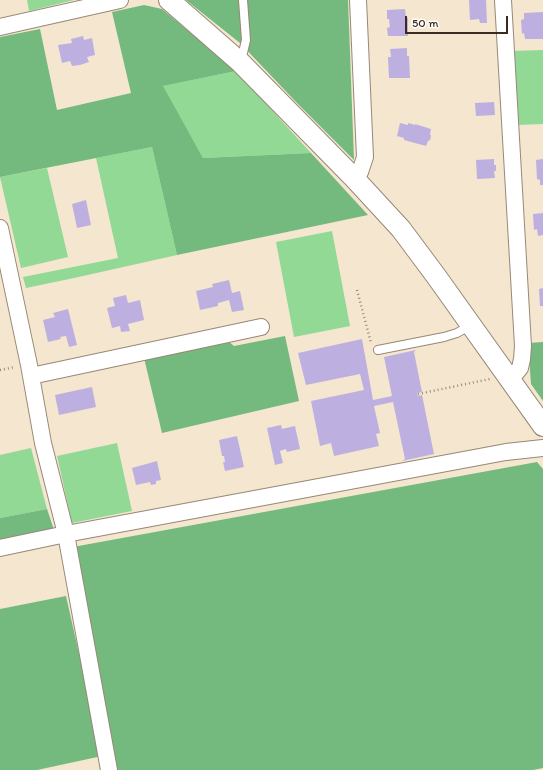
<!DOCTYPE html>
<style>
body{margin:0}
#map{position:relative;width:543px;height:770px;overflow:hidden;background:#f4e6cf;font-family:Itim,sans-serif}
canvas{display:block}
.scale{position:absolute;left:405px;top:16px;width:103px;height:18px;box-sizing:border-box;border:2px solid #3b2a1e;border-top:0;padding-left:5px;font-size:12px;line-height:14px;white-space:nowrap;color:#3b2a1e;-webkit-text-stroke:3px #fff;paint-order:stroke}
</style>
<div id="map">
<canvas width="543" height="770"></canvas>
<div class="scale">50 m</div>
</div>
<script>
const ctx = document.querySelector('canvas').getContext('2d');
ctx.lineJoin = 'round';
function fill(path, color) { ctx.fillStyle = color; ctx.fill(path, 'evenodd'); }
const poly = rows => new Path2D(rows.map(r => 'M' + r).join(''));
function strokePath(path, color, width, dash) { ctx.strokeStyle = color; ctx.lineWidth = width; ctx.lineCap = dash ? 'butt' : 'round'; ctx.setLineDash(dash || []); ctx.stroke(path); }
const green = poly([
 [27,0,74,0,29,11],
 [543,50,543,124,515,125,511,51],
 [236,71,311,153,203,158,162,86],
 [152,147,177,255,74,278,26,288,23,277,118,258,96,158],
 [47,168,68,257,21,268,0,177],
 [332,231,350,326,294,337,276,242],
 [117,443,132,511,72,523,57,456],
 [31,448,47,509,0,518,0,455]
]);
const forest = poly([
 [186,0,348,0,354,160,297,103,240,43],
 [144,5,162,9,236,71,163,86,203,158,311,153,368,215,177,255,152,147,0,177,0,37,40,29,57,110,131,93,112,12],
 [285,336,299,401,162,433,144,358,228,341,234,346],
 [543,342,543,401,531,384,528,343],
 [537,462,543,469,543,768,533,770,116,770,73,547],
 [47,509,54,530,0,541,0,518],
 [66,596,102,756,37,770,0,770,0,609]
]);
const building = poly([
 [469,0,486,0,487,23,480,23,479,19,470,20],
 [405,9,406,18,408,18,408,36,388,36,387,28,390,27,389,19,387,19,387,10],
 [543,12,543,39,525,39,524,33,522,34,521,20,524,19,524,13],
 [83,36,84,40,92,38,95,55,87,57,89,62,80,65,72,66,70,61,62,63,58,45,72,43,71,39],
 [407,48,407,56,409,56,410,78,389,78,388,57,391,57,390,49],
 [494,102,495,115,476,116,475,103],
 [400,123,408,125,408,123,415,125,415,124,431,129,430,134,431,136,430,140,428,141,426,146,404,140,404,138,397,136],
 [494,159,494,165,496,165,496,171,494,171,495,178,477,179,476,160],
 [543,159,543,185,540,185,540,180,537,179,536,160],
 [86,200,91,225,77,228,72,204],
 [543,213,543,235,538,236,537,229,534,230,533,214],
 [229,280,232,293,240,291,244,310,232,312,229,300,218,303,218,306,200,310,196,291,213,287,212,284],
 [543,288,543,306,540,306,539,289],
 [126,295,128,303,140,300,144,320,128,324,130,331,121,332,120,326,112,328,107,308,115,306,113,298],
 [68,309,77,345,69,347,66,336,60,337,61,339,48,342,43,320,55,317,53,313],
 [362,339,373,400,392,396,384,357,416,350,414,352,422,392,417,393,418,396,422,395,434,454,402,461,405,459,393,402,374,406,380,433,376,434,379,446,334,456,331,443,320,446,311,401,364,390,360,374,306,385,298,353],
 [92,387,96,407,59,415,55,395],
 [281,425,282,429,295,426,300,449,287,452,286,449,280,451,283,463,275,465,267,428],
 [237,436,244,467,225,471,223,462,225,462,224,456,222,456,219,440],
 [157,461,161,480,156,481,156,484,151,485,150,482,136,485,132,468]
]);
const path = poly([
 [357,290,371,343],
 [0,370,15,367],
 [418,394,490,379]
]);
const service = poly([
 [241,61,246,40,243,0],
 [378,350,444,337,457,333,471,325]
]);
const minor = poly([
 [503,0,523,346,522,359,520,368,510,380],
 [0,27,120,0],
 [354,178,360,172,365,157,358,0],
 [0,228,29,365,43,443,66,534,109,770],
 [31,376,261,327],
 [0,548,66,534,506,452,543,448]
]);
const tertiary = poly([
 [169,0,240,62,354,178,401,229,436,276,543,426]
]);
fill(green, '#91d994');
fill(forest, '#74b97e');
fill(building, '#bdb0e1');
strokePath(service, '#988876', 10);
strokePath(minor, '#988876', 18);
strokePath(tertiary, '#988876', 22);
strokePath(path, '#988876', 2.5, [1, 3]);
strokePath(service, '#fff', 8);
strokePath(minor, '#fff', 16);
strokePath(tertiary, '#fff', 20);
</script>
